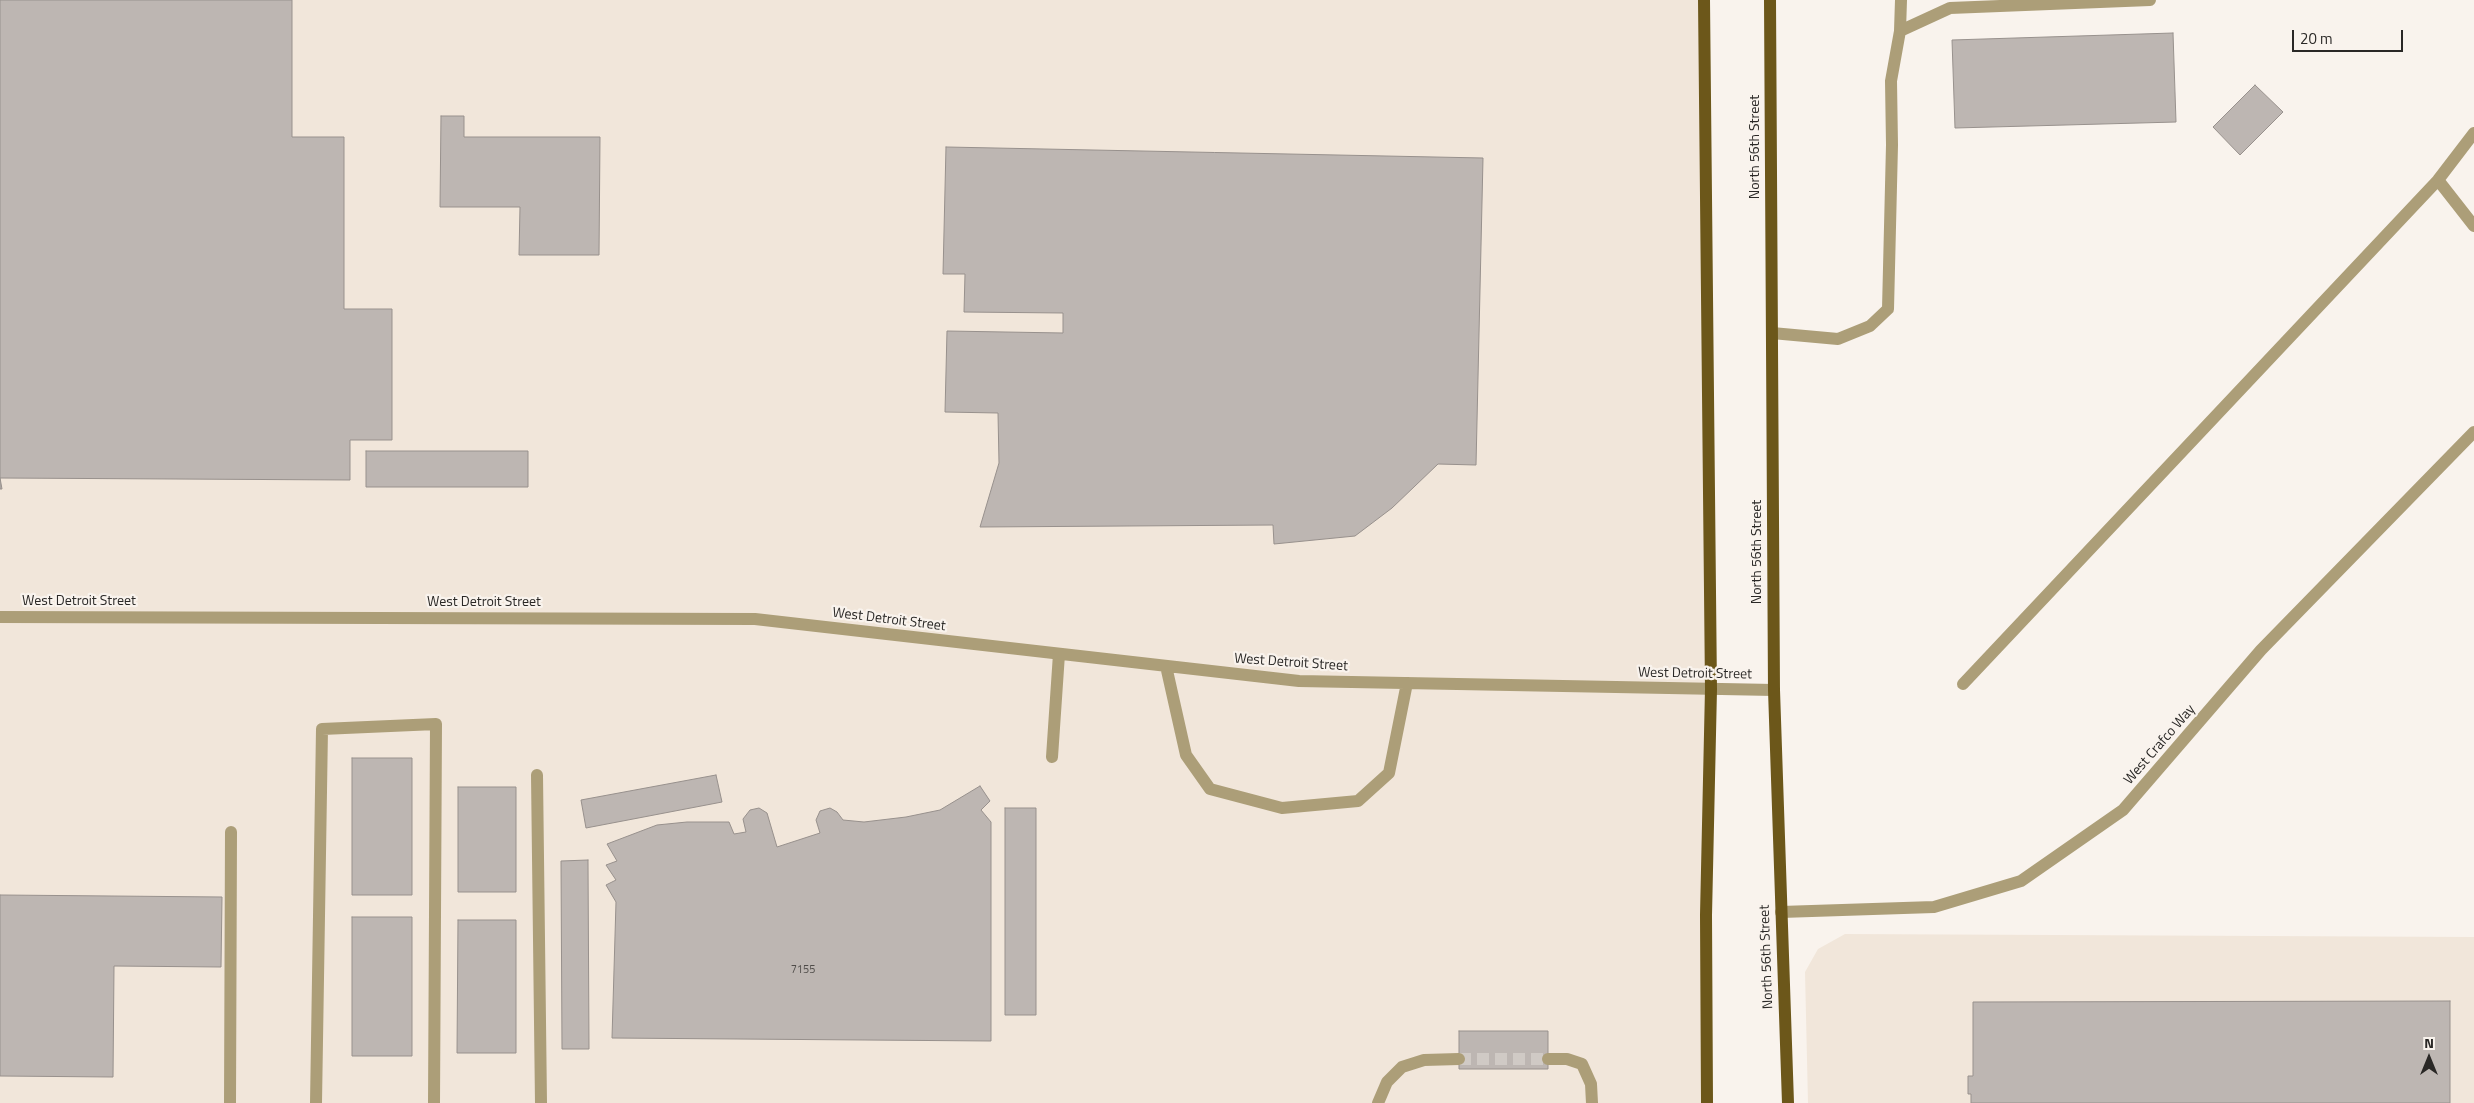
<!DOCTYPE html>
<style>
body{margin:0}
#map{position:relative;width:2474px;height:1103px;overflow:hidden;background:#f9f3ed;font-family:"Titillium Web",sans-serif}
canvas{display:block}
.north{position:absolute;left:2404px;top:1033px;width:50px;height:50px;-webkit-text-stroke:4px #f9f3ed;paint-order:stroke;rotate:0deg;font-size:14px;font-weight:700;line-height:20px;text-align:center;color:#2a2826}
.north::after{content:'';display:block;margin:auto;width:18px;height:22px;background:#2a2826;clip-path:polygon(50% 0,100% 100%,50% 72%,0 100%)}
.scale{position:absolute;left:2292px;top:30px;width:111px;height:22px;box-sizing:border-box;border:2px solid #2a2826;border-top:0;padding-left:6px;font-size:15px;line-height:18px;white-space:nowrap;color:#2a2826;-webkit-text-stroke:4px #f9f3ed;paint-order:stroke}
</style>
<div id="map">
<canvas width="2474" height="1103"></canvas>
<div class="north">N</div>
<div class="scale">20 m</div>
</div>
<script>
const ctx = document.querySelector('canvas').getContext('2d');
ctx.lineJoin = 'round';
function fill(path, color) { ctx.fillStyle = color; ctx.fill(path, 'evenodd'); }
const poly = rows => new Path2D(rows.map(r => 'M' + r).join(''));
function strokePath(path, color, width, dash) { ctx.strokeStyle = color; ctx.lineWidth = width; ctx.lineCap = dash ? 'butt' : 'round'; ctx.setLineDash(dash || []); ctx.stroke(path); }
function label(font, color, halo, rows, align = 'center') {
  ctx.font = font + ' "Titillium Web",sans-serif'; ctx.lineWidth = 4.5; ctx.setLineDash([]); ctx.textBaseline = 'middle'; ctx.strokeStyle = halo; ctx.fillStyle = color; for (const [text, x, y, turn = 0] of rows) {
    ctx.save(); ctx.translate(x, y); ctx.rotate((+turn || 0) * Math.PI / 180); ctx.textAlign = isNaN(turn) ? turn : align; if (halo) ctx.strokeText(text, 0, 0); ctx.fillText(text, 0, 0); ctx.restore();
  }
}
const built = poly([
 [0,0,1707,0,1707,1103,0,1103],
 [1845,934,2474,937,2474,1103,1808,1103,1805,972,1818,949]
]);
const building = poly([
 [0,0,292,0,292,137,344,137,344,309,392,309,392,440,350,440,350,480,0,478,2,489,0,489,0,0],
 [2173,33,2176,122,1955,128,1952,40,2173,33],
 [2255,85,2283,112,2240,155,2213,127,2255,85],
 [441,116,464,116,464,137,600,137,599,255,519,255,520,207,440,207,441,116],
 [946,147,1483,158,1476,465,1438,464,1392,508,1355,536,1274,544,1273,525,980,527,999,463,998,413,945,412,947,331,1063,333,1063,313,964,312,965,274,943,274,946,147],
 [366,451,528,451,528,487,366,487,366,451],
 [352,758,412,758,412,895,352,895,352,758],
 [716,775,722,802,586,828,581,800,716,775],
 [980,786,990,801,981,810,991,822,991,1041,612,1038,616,902,606,885,616,880,606,865,617,861,607,844,657,825,687,822,729,822,734,834,746,832,743,819,750,810,759,808,767,813,777,847,820,833,816,820,820,811,830,808,837,812,843,820,864,822,906,817,940,810,980,786],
 [458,787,516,787,516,892,458,892,458,787],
 [1005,808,1036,808,1036,1015,1005,1015,1005,808],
 [588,860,589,1049,562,1049,561,861,588,860],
 [0,895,222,897,221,967,114,966,113,1077,0,1076,0,895],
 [352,917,412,917,412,1056,352,1056,352,917],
 [458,920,516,920,516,1053,457,1053,458,920],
 [2450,1001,2450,1103,1971,1103,1971,1094,1968,1094,1968,1076,1973,1076,1973,1002,2450,1001],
 [1459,1031,1548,1031,1548,1069,1459,1069,1459,1031]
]);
const minorTunnel = poly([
 [1459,1059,1548,1059]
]);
const minor = poly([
 [1900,31,1901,0],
 [2438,180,2474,133],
 [1772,333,1838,339,1870,326,1888,309,1892,145,1891,81,1900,31,1950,8,2150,0],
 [0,617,755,619,1299,681,1774,690],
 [1166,666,1186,755,1210,789,1282,808,1358,801,1389,773,1407,683],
 [1963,684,2438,180,2474,226],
 [1052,757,1059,654],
 [537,775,541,1103],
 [1781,912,1934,907,2021,881,2123,810,2261,650,2474,432],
 [1548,1059,1567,1059,1582,1064,1591,1084,1592,1103],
 [230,1103,231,832],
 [316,1103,322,729,436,724,434,1103],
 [1378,1103,1387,1082,1402,1067,1424,1060,1459,1059]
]);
const major = poly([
 [1704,0,1711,689,1706,915,1707,1103],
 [1770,0,1774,690,1788,1103]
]);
const numberNames = [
 ["7155",803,970]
];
const streetNames = [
 ["North 56th Street",1756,147,-90],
 ["North 56th Street",1758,552,-90],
 ["West Detroit Street",79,602],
 ["West Detroit Street",484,603],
 ["West Detroit Street",889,620,7],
 ["West Detroit Street",1291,663,4],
 ["West Detroit Street",1695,674,1],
 ["West Crafco Way",2160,745,-49],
 ["North 56th Street",1767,957,-92]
];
fill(built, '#f1e6da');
fill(building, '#bdb6b2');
strokePath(building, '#98918d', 1);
strokePath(minorTunnel, '#d0cac5', 12, [12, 6]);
strokePath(minor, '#ac9e78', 12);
strokePath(major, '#6c571a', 12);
label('11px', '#4f4c49', null, numberNames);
label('14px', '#2a2826', '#f9f3ed', streetNames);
</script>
